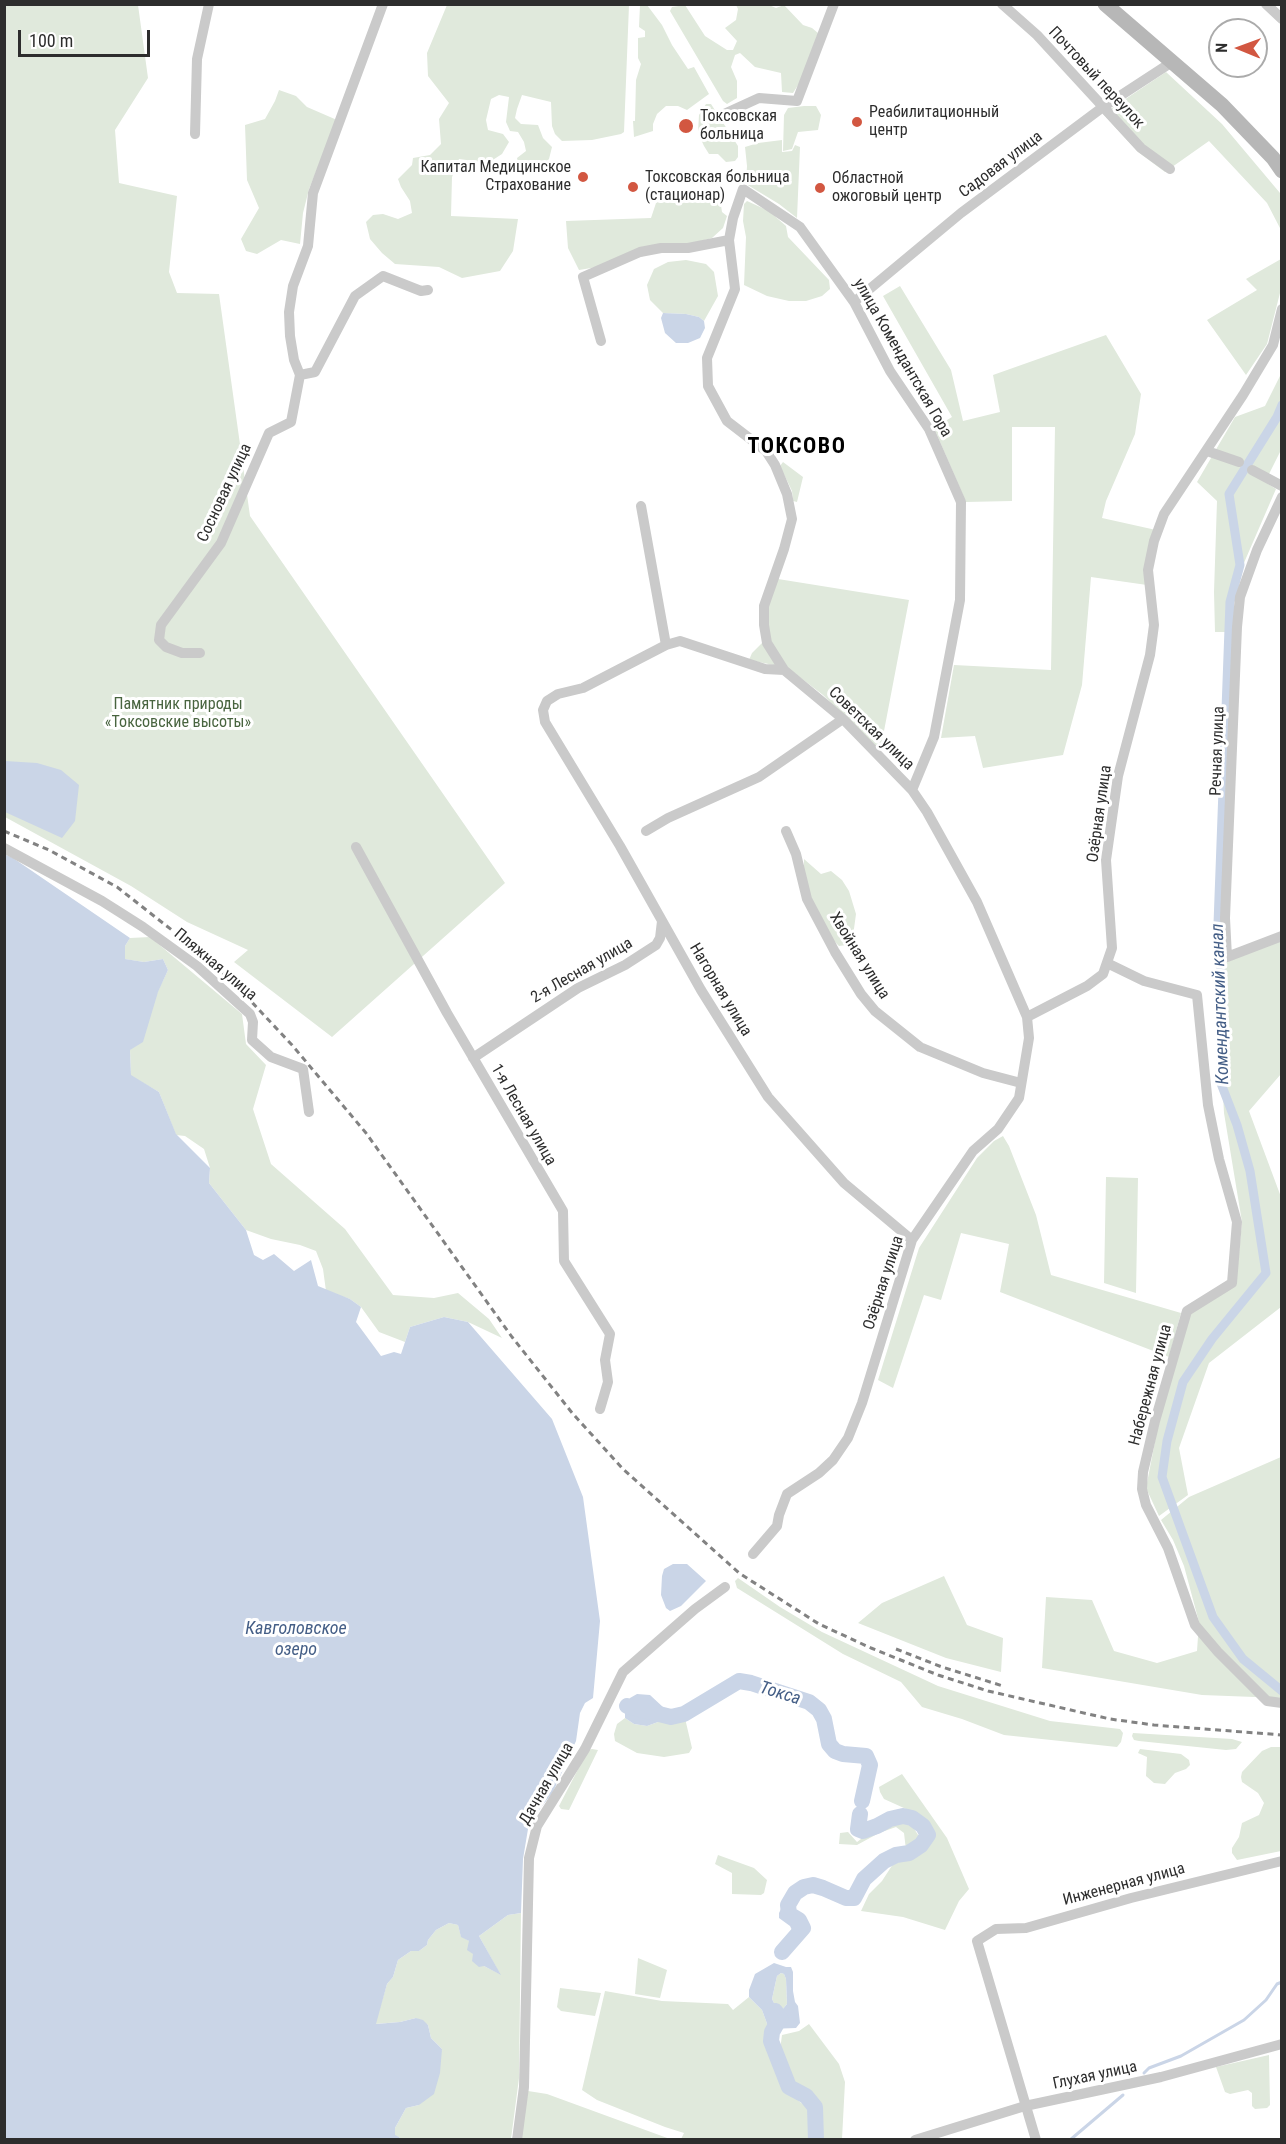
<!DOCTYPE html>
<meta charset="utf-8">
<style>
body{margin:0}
#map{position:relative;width:1286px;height:2144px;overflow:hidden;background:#fff;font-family:"Roboto Condensed",sans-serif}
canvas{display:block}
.frame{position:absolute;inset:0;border:6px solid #2d2d2d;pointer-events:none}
.north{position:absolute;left:1208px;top:18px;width:60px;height:60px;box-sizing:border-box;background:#fff;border:2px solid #ababab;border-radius:50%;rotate:271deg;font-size:16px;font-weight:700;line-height:24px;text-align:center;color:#2d2d2d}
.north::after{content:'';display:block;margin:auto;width:21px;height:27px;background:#d25741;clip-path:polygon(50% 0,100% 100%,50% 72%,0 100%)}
.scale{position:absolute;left:18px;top:30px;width:132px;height:27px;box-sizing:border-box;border:3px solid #2d2d2d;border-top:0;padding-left:8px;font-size:18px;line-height:21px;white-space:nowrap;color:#2d2d2d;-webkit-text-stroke:4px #fff;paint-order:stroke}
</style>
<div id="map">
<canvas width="1286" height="2144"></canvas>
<div class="frame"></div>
<div class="north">N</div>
<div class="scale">100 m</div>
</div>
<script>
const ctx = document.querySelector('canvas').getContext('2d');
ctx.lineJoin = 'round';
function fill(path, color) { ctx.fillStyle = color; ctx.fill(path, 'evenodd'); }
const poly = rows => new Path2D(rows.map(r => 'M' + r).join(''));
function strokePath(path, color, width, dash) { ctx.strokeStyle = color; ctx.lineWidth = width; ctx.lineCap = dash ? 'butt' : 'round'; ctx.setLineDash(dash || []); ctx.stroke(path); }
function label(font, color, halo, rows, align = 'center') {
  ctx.font = font + ' "Roboto Condensed",sans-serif'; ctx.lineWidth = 6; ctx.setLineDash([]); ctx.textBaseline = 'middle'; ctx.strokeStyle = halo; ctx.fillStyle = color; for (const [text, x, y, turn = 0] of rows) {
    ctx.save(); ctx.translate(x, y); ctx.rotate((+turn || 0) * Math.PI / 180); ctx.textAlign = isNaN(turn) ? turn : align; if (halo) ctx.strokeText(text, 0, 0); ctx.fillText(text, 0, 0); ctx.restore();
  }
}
const green = poly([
 [4,5,138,5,148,78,115,130,119,183,177,196,169,272,177,293,219,294,250,516,505,883,332,1037,234,962,248,950,187,922,131,886,5,817],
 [447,5,629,5,624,132,621,134,592,140,562,141,555,134,552,126,551,102,522,95,517,109,515,118,521,124,538,125,543,138,552,147,549,159,545,163,519,166,517,158,526,151,524,142,518,132,510,131,506,122,509,97,499,95,491,99,486,120,488,130,503,134,509,142,502,154,488,163,459,159,452,177,451,216,518,219,513,251,500,271,462,278,439,267,395,264,382,253,370,239,366,222,373,215,383,214,398,219,412,213,410,201,401,187,398,179,412,165,413,158,430,155,441,144,439,119,449,103,428,76,427,53],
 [640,5,647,5,662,25,672,45,688,69,694,67,709,94,687,110,678,106,666,106,657,114,653,124,653,131,634,137,633,121,635,121,636,80,641,64,638,58,638,38,645,37,645,31,639,27],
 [685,5,705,36,727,50,733,50,737,41,725,28,736,20,738,9,736,5,769,5,776,8,784,5,803,25,812,28,818,33,800,82,793,93,782,92,781,73,755,67,740,53,735,55,731,67,737,81,737,98,727,104,723,101,670,11,672,7],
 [1166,72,1222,124,1280,193,1281,230,1267,203,1209,141,1165,172,1138,152,1103,114],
 [279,90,296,96,307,107,337,120,309,189,303,213,300,244,281,240,257,254,246,251,241,239,259,208,247,180,245,125,265,119,275,101],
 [706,104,711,104,738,146,738,157,735,161,726,162,718,154,709,154,704,146,698,133,699,115],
 [804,106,816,106,821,115,818,130,798,132,792,149,783,151,784,115,788,108],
 [782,140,782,152,792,151,795,145,800,147,797,218,779,204,746,184,747,166,745,147,758,143],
 [666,198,683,201,713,198,720,199,722,212,727,216,723,228,712,238,609,265,579,270,568,248,566,221,651,218,656,203],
 [747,201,769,211,786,226,788,237,829,280,830,289,822,296,806,301,789,301,767,296,744,285,746,237,743,221,744,204],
 [1281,259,1281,289,1267,344,1246,375,1207,320,1257,290,1246,279],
 [686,260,706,264,714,272,718,296,704,321,699,317,686,314,663,313,650,300,647,285,654,269,668,262],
 [900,286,951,370,963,421,1000,412,993,375,1106,335,1141,394,1135,434,1106,501,1102,518,1156,530,1147,585,1091,577,1082,685,1063,755,983,768,975,736,941,738,954,665,1051,670,1055,427,1012,427,1012,501,966,502,934,428,952,417,883,296],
 [1281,374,1281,450,1265,482,1276,489,1227,602,1227,632,1215,632,1214,592,1217,501,1197,482,1235,417,1265,406],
 [783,462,803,477,797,502,793,501,792,491,780,466],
 [778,579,909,600,880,752,823,695,788,668,749,660,752,653,764,641,767,606],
 [804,859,821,874,831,871,842,880,849,891,856,914,853,936,847,945,839,946,833,940,810,898,804,874],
 [150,937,242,1014,246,1044,266,1065,253,1109,271,1164,345,1229,393,1295,434,1298,458,1293,489,1319,502,1338,468,1322,444,1317,410,1327,405,1342,379,1332,361,1307,350,1299,326,1291,323,1269,316,1251,300,1245,271,1239,246,1230,209,1183,210,1168,204,1149,185,1136,176,1135,159,1092,131,1076,130,1050,168,970,163,959,144,962,124,959,125,946,130,938],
 [1281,941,1281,1074,1249,1111,1281,1197,1281,1307,1209,1363,1179,1448,1188,1495,1159,1516,1146,1488,1159,1421,1189,1315,1236,1284,1242,1222,1224,1113,1216,966],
 [1003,1136,1009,1146,1036,1215,1051,1275,1181,1313,1169,1357,1000,1292,1009,1244,961,1233,941,1300,924,1295,893,1388,878,1380,919,1248,977,1158,994,1141],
 [1106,1177,1138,1178,1136,1293,1104,1283],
 [1281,1457,1281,1698,1202,1695,1042,1668,1046,1597,1092,1600,1114,1651,1157,1663,1197,1651,1199,1622,1184,1566,1173,1540,1161,1520,1189,1497],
 [944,1576,967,1625,1003,1638,1001,1672,946,1658,858,1623,882,1603],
 [738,1578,780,1607,822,1632,938,1686,1050,1721,1120,1729,1123,1733,1121,1742,1117,1747,1004,1735,962,1719,922,1707,901,1682,843,1654,737,1588,735,1581],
 [684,1714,692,1748,689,1753,664,1757,637,1753,615,1741,614,1734,617,1724,625,1718,634,1724,647,1726,658,1722,668,1722,671,1717],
 [1133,1733,1232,1739,1242,1742,1236,1749,1226,1750,1139,1741,1134,1740,1132,1736],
 [1271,1747,1281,1747,1281,1851,1237,1860,1232,1853,1232,1848,1239,1837,1242,1823,1259,1815,1264,1803,1258,1793,1242,1782,1241,1777,1242,1772,1262,1751],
 [592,1749,598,1750,569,1810,561,1809,559,1806,588,1750],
 [1140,1749,1181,1754,1189,1760,1190,1765,1186,1769,1175,1773,1165,1784,1154,1783,1146,1776,1147,1757,1138,1753],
 [902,1774,947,1838,969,1889,959,1901,945,1930,903,1917,861,1911,869,1894,882,1881,893,1864,910,1857,923,1847,930,1835,925,1825,915,1813,884,1799,880,1792,879,1787],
 [895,1821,907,1822,913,1827,920,1838,918,1845,906,1850,904,1833,896,1827,879,1833,857,1845,839,1844,840,1833,848,1832,857,1842,869,1833],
 [718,1855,754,1868,767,1880,764,1893,761,1895,732,1894,732,1873,715,1864],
 [521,1913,519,2078,511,2139,400,2140,399,2137,395,2136,395,2128,406,2108,419,2105,442,2049,431,2038,428,2025,416,2018,400,2022,375,2024,387,1984,393,1977,398,1960,411,1951,419,1951,427,1945,428,1940,436,1930,449,1923,458,1925,461,1936,469,1941,473,1954,484,1966,500,1974,479,1936,508,1915],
 [638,1958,667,1970,660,1998,635,1994],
 [781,1973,784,1974,786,1979,787,2004,782,2010,775,2005,772,1999,777,1976],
 [560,1988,601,1993,595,2016,561,2011,557,2007],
 [605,1991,662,2001,728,2004,733,2010,749,1997,762,2010,769,2029,766,2040,775,2067,789,2093,810,2110,808,2139,681,2139,684,2133,665,2127,597,2100,582,2090],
 [809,2024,839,2064,845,2082,842,2139,820,2139,820,2105,811,2094,791,2081,780,2050,782,2035,799,2031],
 [1269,2055,1270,2105,1267,2108,1255,2109,1252,2106,1252,2093,1248,2090,1230,2094,1225,2092,1216,2067],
 [528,2091,547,2094,670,2139,521,2140]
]);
const water = poly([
 [663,313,686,314,699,317,704,321,705,328,700,338,688,343,676,343,665,333,661,318],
 [5,761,37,763,61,770,79,785,75,821,62,838,5,812],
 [4,854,13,858,130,938,125,946,125,959,144,962,163,959,168,970,158,992,143,1042,130,1050,131,1075,159,1092,176,1134,210,1168,209,1183,246,1230,254,1255,263,1260,274,1254,294,1271,311,1260,318,1286,350,1299,361,1307,356,1322,381,1356,394,1352,401,1354,410,1327,444,1317,468,1322,552,1419,583,1497,600,1621,593,1698,585,1703,580,1713,576,1741,553,1792,529,1823,523,1859,521,1913,508,1915,479,1936,501,1975,484,1966,479,1967,472,1961,473,1954,467,1950,469,1941,461,1937,458,1925,449,1923,436,1930,428,1940,427,1945,419,1951,411,1951,398,1960,393,1977,387,1984,376,2024,400,2022,416,2018,423,2020,428,2025,431,2038,442,2049,440,2073,434,2094,419,2105,406,2108,395,2128,395,2135,399,2137,400,2139,5,2139],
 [673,1564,687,1564,706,1581,681,1606,670,1611,666,1608,661,1595,662,1576,664,1569],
 [637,1694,650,1695,664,1708,684,1714,671,1717,668,1722,658,1722,647,1726,634,1724,625,1718,625,1711,630,1698],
 [801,1889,795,1893,788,1906,789,1914,799,1920,803,1928,796,1938,790,1926,779,1918,779,1913,781,1909,781,1904,784,1904,794,1890],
 [774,1963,786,1967,791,1967,793,1972,793,1991,795,2002,798,2006,800,2023,796,2028,769,2029,762,2010,749,1997,749,1990,755,1974],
 [781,1973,784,1974,786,1979,787,2004,782,2010,775,2005,772,1999,777,1976]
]);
const stream = poly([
 [1144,2073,1149,2068,1181,2056,1244,2020,1266,2000,1277,1984,1282,1982],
 [1070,2140,1123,2095]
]);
const canal = poly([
 [1282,405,1277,417,1229,494,1240,565,1230,602,1218,924,1223,1006,1220,1081,1237,1125,1250,1171,1266,1273,1212,1339,1183,1382,1167,1441,1162,1477,1213,1617,1243,1659,1282,1691]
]);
const river = poly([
 [627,1706,671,1717,684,1714,739,1681,751,1683,809,1702,819,1710,824,1719,829,1744,835,1751,843,1754,866,1756,870,1765,862,1801],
 [782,1952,803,1928,799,1920,789,1914,788,1905,795,1893,804,1887,813,1885,823,1888,846,1898,854,1898,864,1879,884,1861,896,1855,909,1853,921,1845,928,1835,923,1826,912,1818,903,1816,890,1819,877,1826,863,1831,858,1829,860,1814],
 [775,2011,780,2018,772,2032,771,2041,789,2087,806,2096,815,2107,816,2140]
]);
const street = poly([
 [1002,4,1037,35,1141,148,1170,169],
 [1266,4,1282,19],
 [724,114,759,98,797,101,834,4],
 [195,134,197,59,209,4],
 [729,240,735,289,707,358,708,386,727,421,766,451,775,465,787,494,792,519,784,549,764,606,764,625,767,643,784,670,843,719,912,790,927,812,977,902,1027,1017],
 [854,302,961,213,1103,107,1172,62],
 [601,341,583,277,640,252,661,248,688,248,729,240,733,218,743,189,800,227,854,302,890,371,929,429,961,502,960,600,934,737,912,790],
 [300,375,315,372,355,296,383,276,421,291,428,290],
 [1207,451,1239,462],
 [1252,470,1282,486],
 [1282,497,1257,550,1240,597,1237,627,1225,918,1227,957,1282,936],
 [641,506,666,645,583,688,558,694,547,701,543,710,545,722,620,846,701,990,768,1097,844,1183,912,1240],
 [666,645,680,641,765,669,784,670],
 [200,653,182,653,166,647,159,640,161,625,221,543,269,433,291,422,300,375,294,360,290,336,289,312,293,286,308,246,313,193,383,4],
 [646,831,668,818,759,777,843,719],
 [786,831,796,854,807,899,835,952,861,994,875,1011,920,1047,983,1073,1021,1083],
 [356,847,447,1013,563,1211,564,1261,610,1334,605,1360,608,1382,600,1409],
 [4,848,102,901,143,927,197,966,250,1014,253,1022,252,1040,271,1057,303,1069,309,1112],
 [1107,963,1144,981,1197,995,1208,1105,1219,1159,1237,1222,1232,1283,1187,1311,1155,1421,1143,1472,1142,1489,1146,1505,1168,1548,1195,1625,1218,1652,1267,1701,1282,1703],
 [473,1058,578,988,625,965,656,945,660,938,662,921],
 [753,1554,777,1526,779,1515,787,1494,819,1473,833,1460,848,1438,862,1403,912,1240,973,1151,998,1129,1019,1098,1029,1038,1027,1017,1087,986,1103,974,1112,948,1106,860,1118,776,1150,655,1154,625,1148,570,1154,541,1164,514,1243,395,1273,345,1282,309],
 [517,2140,524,2087,529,1858,537,1826,585,1749,623,1672,695,1609,725,1587],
 [915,2140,1025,2106,1161,2077,1282,2044],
 [1036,2140,977,1941,996,1929,1026,1928,1131,1898,1282,1861]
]);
const secondary = poly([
 [1105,4,1222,105,1273,158,1282,171]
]);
const rail = poly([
 [4,831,49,850,117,887,196,949,233,982,292,1045,366,1133,512,1337,573,1414,623,1469,739,1573,819,1624,871,1648,938,1675,988,1691,1110,1719,1154,1725,1282,1735],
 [896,1649,942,1667,1003,1686]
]);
const markers = [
 [857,122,6,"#d25741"],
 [686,126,8,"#d25741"],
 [583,177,6,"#d25741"],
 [633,187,6,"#d25741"],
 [820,188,6,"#d25741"]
];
const streetNames = [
 ["Почтовый переулок",1096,78,47],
 ["Садовая улица",1001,165,-37],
 ["улица Комендантская Гора",902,358,60],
 ["Сосновая улица",225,493,-65],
 ["Советская улица",871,729,44],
 ["Речная улица",1218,751,-88],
 ["Озёрная улица",1100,814,-82],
 ["Хвойная улица",859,956,58],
 ["Пляжная улица",215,965,40],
 ["2-я Лесная улица",582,971,-30],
 ["Нагорная улица",720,990,59],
 ["1-я Лесная улица",523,1115,60],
 ["Озёрная улица",884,1283,-72],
 ["Набережная улица",1151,1385,-75],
 ["Дачная улица",547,1784,-60],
 ["Инженерная улица",1124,1885,-15],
 ["Глухая улица",1095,2076,-12]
];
const poiNames = [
 ["Реабилитационный",869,113],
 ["центр",869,131],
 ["Токсовская",700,117],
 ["больница",700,135],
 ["Капитал Медицинское",571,168,"right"],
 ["Страхование",571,186,"right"],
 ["Токсовская больница",645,178],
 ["(стационар)",645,196],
 ["Областной",832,179],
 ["ожоговый центр",832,197]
];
const parkNames = [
 ["Памятник природы",178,705],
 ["«Токсовские высоты»",178,723]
];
const waterNames = [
 ["Комендантский канал",1221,1004,-92],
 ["Кавголовское",296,1629],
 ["озеро",296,1650],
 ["Токса",780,1694,17]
];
const districtNames = [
 ["ТОКСОВО",797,447]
];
fill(green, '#e0e9dc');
fill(water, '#cad5e7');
strokePath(stream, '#cad5e7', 3);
strokePath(canal, '#cad5e7', 9);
strokePath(river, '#cad5e7', 16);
strokePath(street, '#cacaca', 10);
strokePath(secondary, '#b7b7b7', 15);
strokePath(rail, '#828282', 3, [6, 4.5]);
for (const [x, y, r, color] of markers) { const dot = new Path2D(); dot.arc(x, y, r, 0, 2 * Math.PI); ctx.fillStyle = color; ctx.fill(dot); strokePath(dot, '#fff', 2); }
label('16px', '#2d2d2d', '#fff', streetNames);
label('16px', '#2d2d2d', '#fff', poiNames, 'left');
label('16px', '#48643f', '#fff', parkNames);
label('italic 18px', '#445e86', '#fff', waterNames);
ctx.letterSpacing = '1.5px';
label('bold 22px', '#000', '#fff', districtNames);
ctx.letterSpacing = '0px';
</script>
